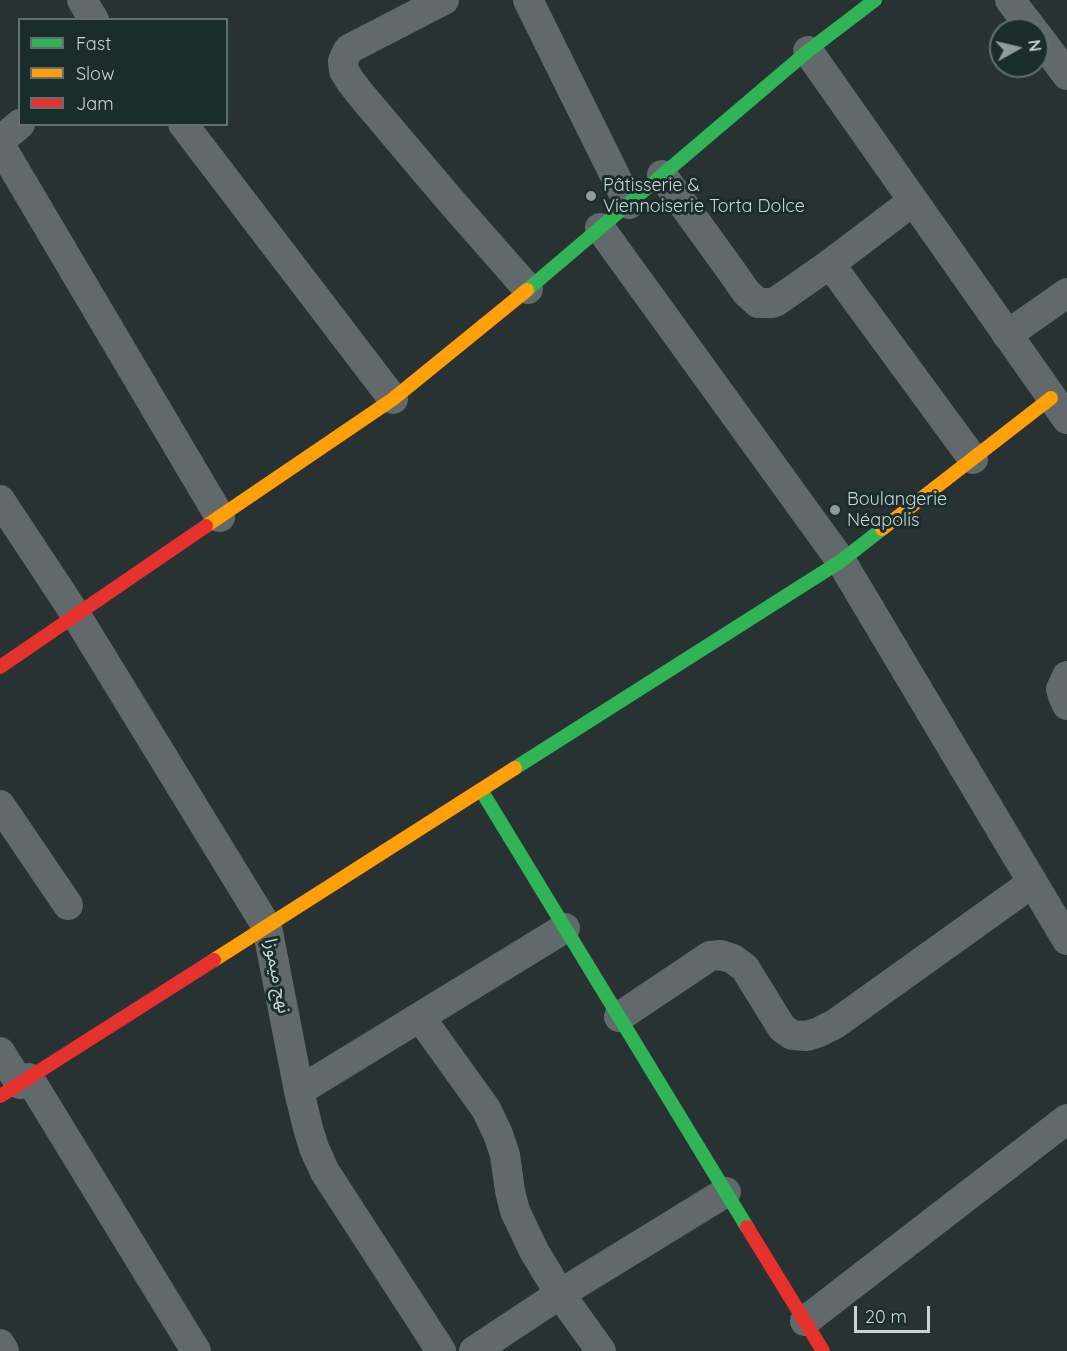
<!DOCTYPE html>
<meta charset="utf-8">
<style>
body{margin:0}
#map{position:relative;width:1067px;height:1351px;overflow:hidden;background:#293233;font-family:Quicksand,sans-serif}
canvas{display:block}
.legend{position:absolute;left:18px;top:18px;width:210px;height:108px;box-sizing:border-box;background:#1b2c2d;border:2px solid #616f70;margin:0;padding:8px 10px;list-style:none;font-size:18px;color:#c9d4d4}
.legend li{display:flex;align-items:center;gap:12px;height:30px}
.legend b{width:30px;border:2px solid #616f70}
.north{position:absolute;left:989px;top:18px;width:60px;height:60px;box-sizing:border-box;background:#1b2c2d;border:2px solid #616f70;border-radius:50%;rotate:82deg;font-size:16px;font-weight:700;line-height:24px;text-align:center;color:#c9d4d4}
.north::after{content:'';display:block;margin:auto;width:21px;height:27px;background:#919b9c;clip-path:polygon(50% 0,100% 100%,50% 72%,0 100%)}
.scale{position:absolute;left:854px;top:1306px;width:76px;height:27px;box-sizing:border-box;border:3px solid #c9d4d4;border-top:0;padding-left:8px;font-size:18px;line-height:21px;white-space:nowrap;color:#c9d4d4;-webkit-text-stroke:4px #1b2c2d;paint-order:stroke}
</style>
<div id="map">
<canvas width="1067" height="1351"></canvas>
<ul class="legend">
<li><b style="height:8px;background:#30b455"></b>Fast</li>
<li><b style="height:8px;background:#ff9f0a"></b>Slow</li>
<li><b style="height:8px;background:#e5322d"></b>Jam</li>
</ul>
<div class="north">N</div>
<div class="scale">20 m</div>
</div>
<script>
const ctx = document.querySelector('canvas').getContext('2d');
ctx.lineJoin = 'round';
const poly = rows => new Path2D(rows.map(r => 'M' + r).join(''));
function strokePath(path, color, width, dash) { ctx.strokeStyle = color; ctx.lineWidth = width; ctx.lineCap = dash ? 'butt' : 'round'; ctx.setLineDash(dash || []); ctx.stroke(path); }
function label(font, color, halo, rows, align = 'center') {
  ctx.font = font + ' Quicksand,"Noto Sans Arabic",sans-serif'; ctx.lineWidth = 6; ctx.setLineDash([]); ctx.textBaseline = 'middle'; ctx.strokeStyle = halo; ctx.fillStyle = color; for (const [text, x, y, turn = 0] of rows) {
    ctx.save(); ctx.translate(x, y); ctx.rotate((+turn || 0) * Math.PI / 180); ctx.textAlign = isNaN(turn) ? turn : align; if (halo) ctx.strokeText(text, 0, 0); ctx.fillText(text, 0, 0); ctx.restore();
  }
}
const street = poly([
 [82,0,94,20],
 [444,0,349,49,346,54,343,61,344,71,351,82,362,96,449,199,528,289],
 [528,0,629,204],
 [1010,0,1033,30],
 [1037,35,1067,75],
 [808,51,1067,419],
 [183,124,393,399],
 [0,141,20,124],
 [0,145,220,517],
 [662,175,735,276,746,292,758,303,772,303,777,301,830,264,913,201],
 [600,228,841,561,1067,940],
 [830,264,973,459],
 [1007,335,1067,293],
 [0,500,76,615,267,927,299,1091,308,1128,314,1148,325,1172,441,1351],
 [1067,676,1061,689,1063,696,1067,705],
 [0,805,68,905],
 [420,1017,486,1109,498,1134,505,1155,510,1191,515,1211,534,1251,560,1294,601,1351],
 [619,1017,710,956,721,955,733,959,745,968,782,1028,792,1035,807,1036,819,1032,835,1024,1032,883],
 [0,1052,20,1084],
 [29,1078,196,1351],
 [299,1091,565,928],
 [805,1321,1067,1119],
 [0,1344,4,1351],
 [474,1351,560,1294,726,1192]
]);
const fast = poly([
 [527,290,808,51,875,0],
 [515,768,841,561,882,529],
 [481,790,747,1227]
]);
const slow = poly([
 [206,526,393,399,527,290],
 [882,529,1051,398],
 [214,960,515,768]
]);
const jam = poly([
 [0,667,206,526],
 [0,1096,214,960],
 [747,1227,823,1351]
]);
const markers = [
 [591,196,6,"#919b9c"],
 [835,510,6,"#919b9c"]
];
const poiNames = [
 ["Pâtisserie &",603,186],
 ["Viennoiserie Torta Dolce",603,207],
 ["Boulangerie",847,500],
 ["Néapolis",847,521]
];
const streetNames = [
 ["نهج ميموزا",277,976,79]
];
strokePath(street, '#62696a', 30);
strokePath(fast, '#30b455', 14);
strokePath(slow, '#ff9f0a', 14);
strokePath(jam, '#e5322d', 14);
for (const [x, y, r, color] of markers) { const dot = new Path2D(); dot.arc(x, y, r, 0, 2 * Math.PI); ctx.fillStyle = color; ctx.fill(dot); strokePath(dot, '#1b2c2d', 2); }
label('18px', '#c9d4d4', '#1b2c2d', poiNames, 'left');
label('18px', '#c9d4d4', '#1b2c2d', streetNames);
</script>
